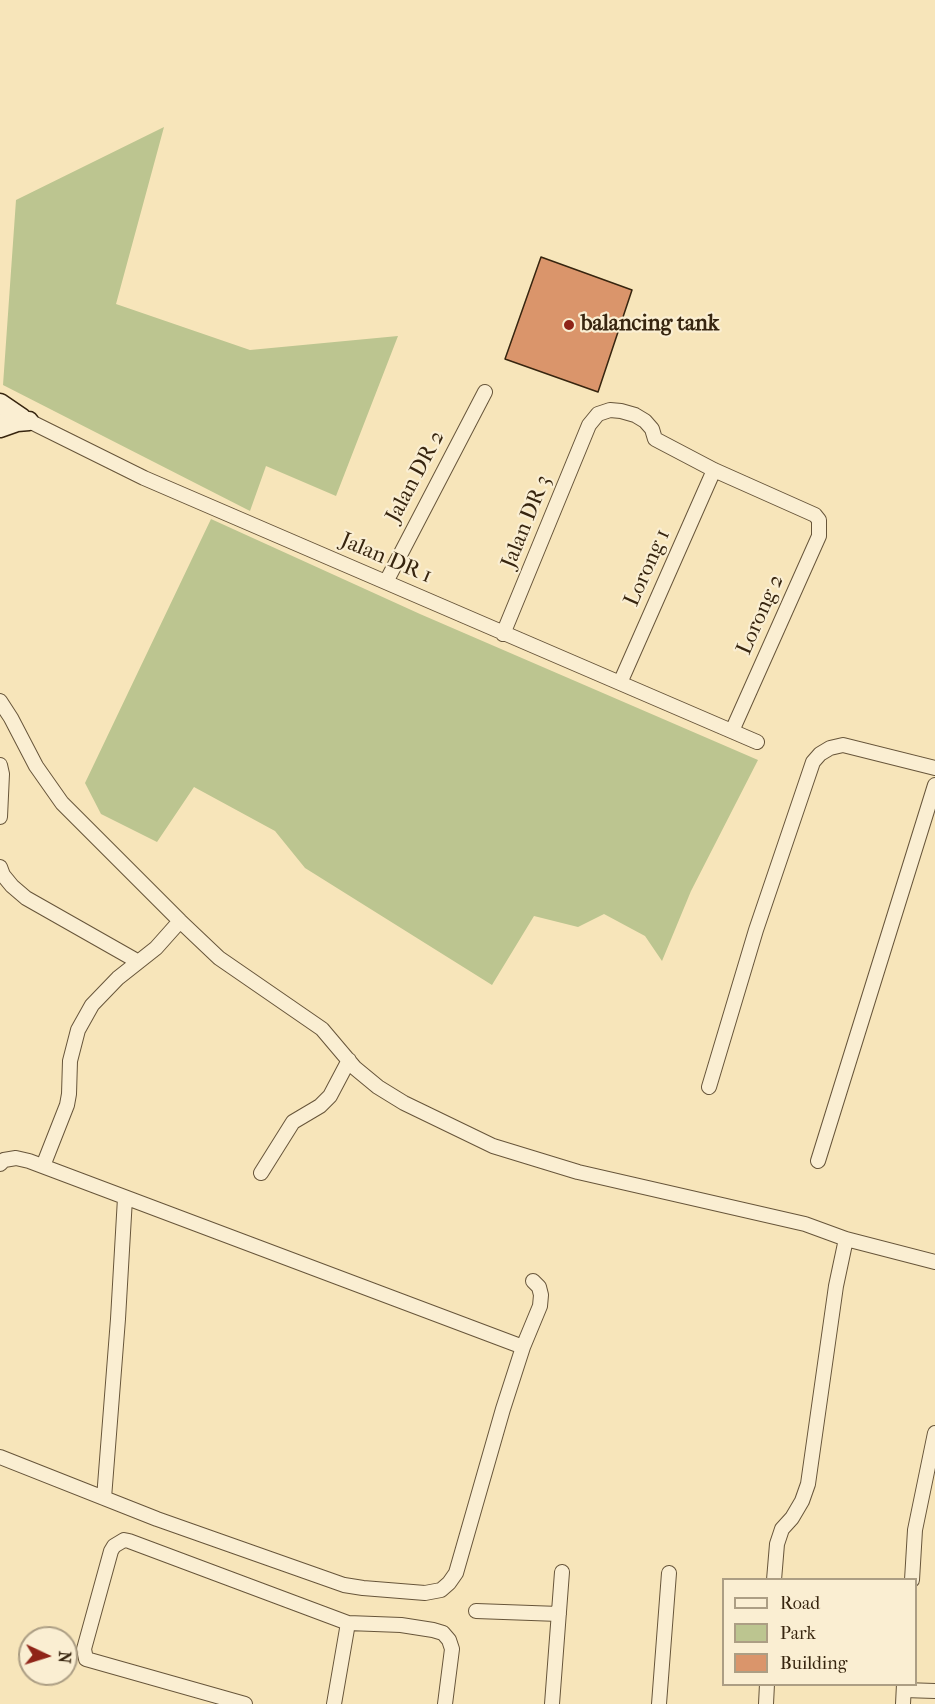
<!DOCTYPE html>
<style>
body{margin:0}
#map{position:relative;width:935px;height:1704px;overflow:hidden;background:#f7e5ba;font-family:"IM FELL French Canon",serif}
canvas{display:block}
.legend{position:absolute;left:722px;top:1578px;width:195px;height:108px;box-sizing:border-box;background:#faeed2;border:2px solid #ac9e84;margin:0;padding:8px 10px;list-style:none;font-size:18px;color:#37250f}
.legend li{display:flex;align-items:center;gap:12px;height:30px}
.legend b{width:30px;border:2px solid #ac9e84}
.north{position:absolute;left:18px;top:1626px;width:60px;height:60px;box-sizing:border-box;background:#faeed2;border:2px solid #ac9e84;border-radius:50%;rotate:94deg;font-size:16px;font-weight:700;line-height:24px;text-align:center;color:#37250f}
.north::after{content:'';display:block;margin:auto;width:21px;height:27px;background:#8f2418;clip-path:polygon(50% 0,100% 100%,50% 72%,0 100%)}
</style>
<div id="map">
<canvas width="935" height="1704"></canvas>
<ul class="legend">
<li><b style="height:8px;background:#faeed2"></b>Road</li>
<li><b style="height:16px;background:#bcc590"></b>Park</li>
<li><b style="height:16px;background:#da956b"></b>Building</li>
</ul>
<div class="north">N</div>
</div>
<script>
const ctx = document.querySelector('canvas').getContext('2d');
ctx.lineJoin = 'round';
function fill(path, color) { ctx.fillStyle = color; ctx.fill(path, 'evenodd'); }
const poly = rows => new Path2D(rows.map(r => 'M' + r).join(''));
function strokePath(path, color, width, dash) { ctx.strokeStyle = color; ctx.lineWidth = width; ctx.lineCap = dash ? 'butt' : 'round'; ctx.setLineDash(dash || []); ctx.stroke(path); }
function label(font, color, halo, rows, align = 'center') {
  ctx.font = font + ' "IM FELL French Canon",serif'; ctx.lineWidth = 4.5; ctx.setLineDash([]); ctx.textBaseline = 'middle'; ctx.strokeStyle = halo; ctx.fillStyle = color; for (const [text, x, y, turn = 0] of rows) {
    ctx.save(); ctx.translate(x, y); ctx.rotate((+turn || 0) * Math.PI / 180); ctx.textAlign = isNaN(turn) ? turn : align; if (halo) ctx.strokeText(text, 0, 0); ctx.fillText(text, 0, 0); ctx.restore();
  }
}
const green = poly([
 [164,127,116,304,250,350,398,336,336,496,266,466,250,511,3,385,16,200],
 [211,519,420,614,758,760,691,891,662,961,645,936,604,914,578,927,534,916,492,985,305,868,275,831,194,787,157,842,101,814,85,783]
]);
const building = poly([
 [541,257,632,290,598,392,505,359,541,257]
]);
const street = poly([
 [0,414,29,421,144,478,757,742],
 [386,582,485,392],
 [503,634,589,425,598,414,610,410,621,411,635,415,645,421,652,429,655,439,714,470,815,515,819,520,819,536,732,731],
 [620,683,714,470],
 [0,701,11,718,36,766,62,803,180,921,219,958,322,1029,355,1068,378,1087,404,1103,493,1146,578,1172,805,1224,846,1239,935,1262],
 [0,765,2,774,0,817],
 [0,867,3,875,12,886,26,898,137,961],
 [709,1087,756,930,813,762,820,754,830,748,843,745,935,768],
 [818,1161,935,785],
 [0,1164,4,1160,16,1158,29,1161,523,1347],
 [43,1166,67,1105,69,1094,70,1061,78,1030,92,1005,118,978,156,948,180,921],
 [261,1173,293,1122,320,1106,330,1096,349,1060],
 [0,1457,157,1519,344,1585,363,1588,425,1593,441,1590,449,1583,456,1573,503,1409,523,1347,540,1306,541,1295,539,1287,533,1281],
 [104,1498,118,1319,125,1198],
 [774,1580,777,1544,782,1529,792,1518,802,1501,808,1484,836,1286,846,1239],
 [912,1580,915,1530,935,1433],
 [476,1611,559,1614],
 [904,1690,935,1691],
 [245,1704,86,1659,84,1649,111,1551,114,1546,124,1540,129,1541,348,1623,401,1625,433,1630,443,1633,449,1640,452,1649,445,1704],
 [334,1704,348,1623],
 [552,1704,562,1572],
 [659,1704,669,1573],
 [766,1704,767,1684],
 [903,1704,904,1684]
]);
const secondary = poly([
 [0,403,22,418],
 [0,428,17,422,29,421]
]);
const markers = [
 [569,325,6,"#8f2418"]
];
const poiNames = [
 ["balancing tank",581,325]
];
const streetNames = [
 ["Jalan DR 2",416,477,-62],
 ["Jalan DR 3",527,522,-68],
 ["Jalan DR 1",386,559,23],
 ["Lorong 1",648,568,-66],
 ["Lorong 2",761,615,-66]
];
fill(green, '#bcc590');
fill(building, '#da956b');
strokePath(building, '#37250f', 1.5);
strokePath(street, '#67553a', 16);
strokePath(secondary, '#37250f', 21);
strokePath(street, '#faeed2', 14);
strokePath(secondary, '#faeed2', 18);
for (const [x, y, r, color] of markers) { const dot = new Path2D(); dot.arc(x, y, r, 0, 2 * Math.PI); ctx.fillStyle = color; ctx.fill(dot); strokePath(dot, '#faeed2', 2); }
label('bold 22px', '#37250f', '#faeed2', poiNames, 'left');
label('22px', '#37250f', '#faeed2', streetNames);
</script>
